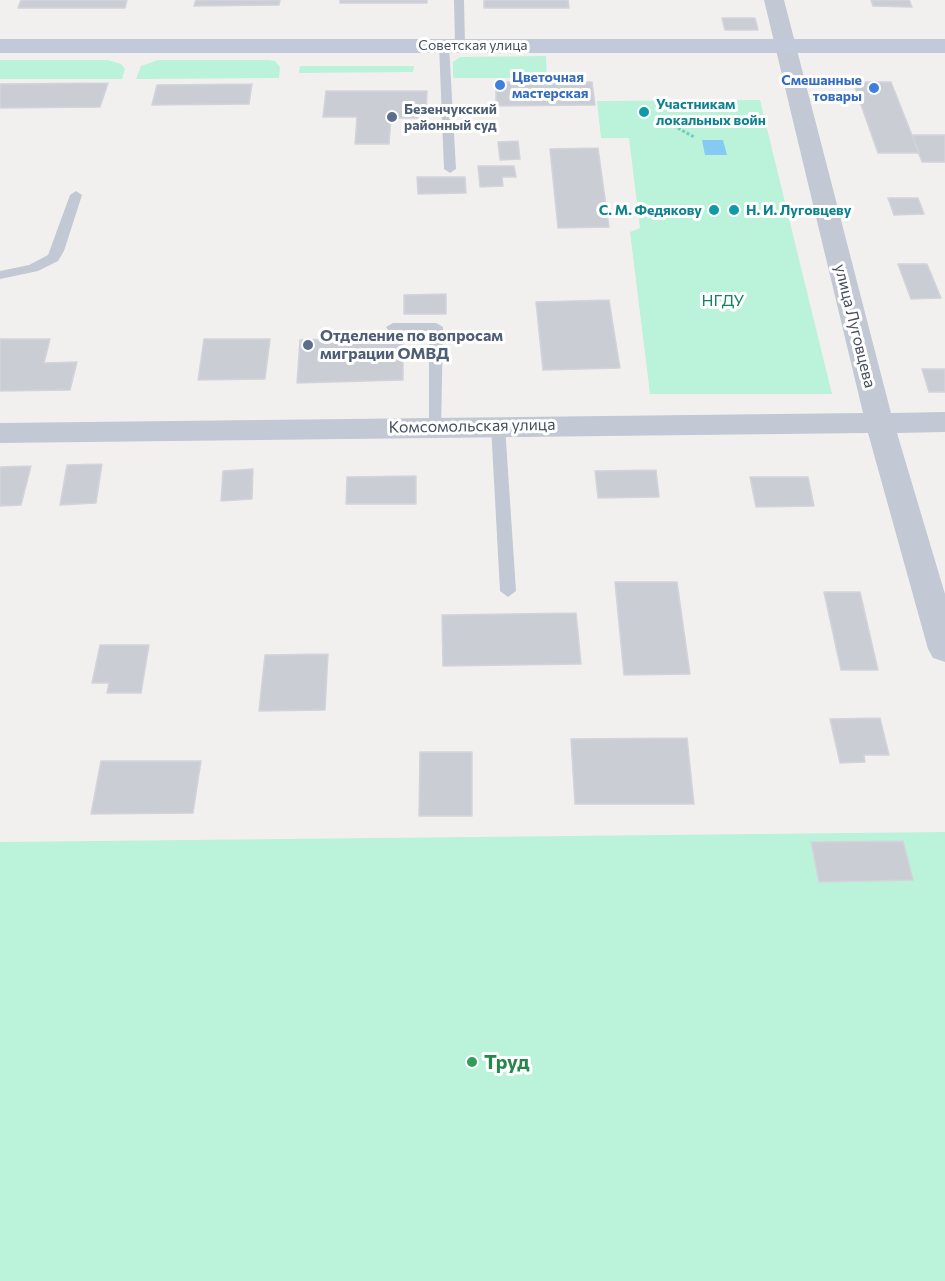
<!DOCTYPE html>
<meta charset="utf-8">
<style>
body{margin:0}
canvas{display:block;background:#f2f0ef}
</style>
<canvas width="945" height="1281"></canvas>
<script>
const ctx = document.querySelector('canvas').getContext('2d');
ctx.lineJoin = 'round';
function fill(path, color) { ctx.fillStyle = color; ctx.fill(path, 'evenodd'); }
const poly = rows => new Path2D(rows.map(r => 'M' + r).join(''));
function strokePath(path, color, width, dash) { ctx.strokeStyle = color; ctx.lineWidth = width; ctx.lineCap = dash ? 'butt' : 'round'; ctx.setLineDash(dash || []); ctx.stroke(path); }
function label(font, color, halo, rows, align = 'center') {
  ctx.font = font + ' Commissioner,sans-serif'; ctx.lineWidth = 6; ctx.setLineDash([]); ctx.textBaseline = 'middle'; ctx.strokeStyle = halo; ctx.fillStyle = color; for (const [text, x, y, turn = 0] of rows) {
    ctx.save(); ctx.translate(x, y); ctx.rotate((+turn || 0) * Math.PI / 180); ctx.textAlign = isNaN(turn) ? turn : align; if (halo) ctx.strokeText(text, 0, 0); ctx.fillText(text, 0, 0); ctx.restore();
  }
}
const green = poly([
 [546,56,547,78,453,78,453,62,460,57],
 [0,60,108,60,121,64,125,69,122,79,0,79],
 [158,60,268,60,275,61,280,67,279,78,136,79,141,66],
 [300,66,414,66,413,72,299,73],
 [760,100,832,394,650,394,630,232,640,228,629,138,601,138,597,101],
 [945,832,945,1281,0,1281,0,842]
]);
const water = poly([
 [702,140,723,140,727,155,705,155]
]);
const building = poly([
 [21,0,127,0,125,8,18,8,21,0],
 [196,0,280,0,279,5,194,6,196,0],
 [340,0,427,0,427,3,340,3,340,0],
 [484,0,568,0,569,8,484,8,484,0],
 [871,0,909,0,912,7,873,6,871,0],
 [722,18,755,18,758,30,725,30,722,18],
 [496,82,592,82,595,105,496,106,496,82],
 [853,82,891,82,919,153,878,153,853,82],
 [108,83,100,107,0,108,0,84,108,83],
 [252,84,249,104,152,105,157,85,252,84],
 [326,91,427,91,426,118,391,118,389,144,355,144,357,117,323,117,326,91],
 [912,135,945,135,945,162,922,162,912,135],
 [518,141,520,159,500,160,498,142,518,141],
 [598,148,609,227,558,228,550,149,598,148],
 [478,166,514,166,516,177,502,177,503,186,480,187,478,166],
 [417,177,465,177,466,193,418,194,417,177],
 [888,198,918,198,924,214,894,215,888,198],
 [898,264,927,264,941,298,911,299,898,264],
 [446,294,446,314,404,314,404,295,446,294],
 [609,300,620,368,543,370,536,302,609,300],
 [403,337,403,380,297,383,300,340,403,337],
 [0,339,50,339,44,363,77,362,70,390,0,391,0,339],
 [204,339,270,339,265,379,198,380,204,339],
 [922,369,945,369,945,392,929,392,922,369],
 [102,464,96,503,60,505,67,465,102,464],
 [31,466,21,505,0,506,0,467,31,466],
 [253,469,252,499,221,501,223,471,253,469],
 [656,470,659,497,598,498,595,471,656,470],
 [416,476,416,504,346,504,347,477,416,476],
 [750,477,808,477,814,506,756,507,750,477],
 [615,582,677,582,690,674,624,675,615,582],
 [824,592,860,592,878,670,841,670,824,592],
 [576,613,581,664,443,666,442,615,576,613],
 [100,645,149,645,141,693,107,693,109,683,92,683,100,645],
 [328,654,325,710,259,711,265,655,328,654],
 [880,718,889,755,864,755,865,762,840,763,830,719,880,718],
 [687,738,694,804,575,804,571,739,687,738],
 [420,752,472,752,472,816,419,816,420,752],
 [101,761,201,761,193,813,91,814,101,761],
 [903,841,913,880,819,882,811,842,903,841]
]);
const path = poly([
 [656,116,694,137]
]);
const lane = poly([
 [454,0,464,0,465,45,460,48,455,45,454,0],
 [444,42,449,45,456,169,450,173,444,169,439,45,444,42],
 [76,191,82,195,64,251,58,261,38,271,0,279,0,271,29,265,48,255,70,195,76,191],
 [393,323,436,323,443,327,441,431,436,432,429,427,429,331,388,330,386,327,393,323],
 [498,421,505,426,516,591,508,597,500,591,491,426,498,421]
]);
const street = poly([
 [764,0,784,0,891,413,945,412,945,432,897,433,945,594,945,662,933,658,928,649,868,433,0,443,0,423,863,413,764,0]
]);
const secondary = poly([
 [0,39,945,39,945,53,0,53,0,39]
]);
const markers = [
 [500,85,6,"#3f7fe0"],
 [874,88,6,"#3f7fe0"],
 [644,112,6,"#0f9aa8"],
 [392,117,6,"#5c6f8a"],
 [714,210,6,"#0f9aa8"],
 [734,210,6,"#0f9aa8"],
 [308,345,6,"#5c6f8a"],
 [472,1062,6,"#2e9e5b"]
];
const farStreetnames = [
 ["Советская улица",473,45]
];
const farShopnames = [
 ["Цветочная",512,77],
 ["мастерская",512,93],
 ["Смешанные",862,80,"right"],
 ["товары",862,96,"right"]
];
const farCulturenames = [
 ["Участникам",656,104],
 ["локальных войн",656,120],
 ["С. М. Федякову",702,210,"right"],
 ["Н. И. Луговцеву",746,210]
];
const farServicenames = [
 ["Безенчукский",404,109],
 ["районный суд",404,125]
];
const parkNames = [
 ["НГДУ",723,301]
];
const streetNames = [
 ["улица Луговцева",855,326,76],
 ["Комсомольская улица",472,426,-1]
];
const serviceNames = [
 ["Отделение по вопросам",320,336],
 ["миграции ОМВД",320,354]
];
const nearLeisurenames = [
 ["Труд",484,1062]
];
fill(green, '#bbf2da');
fill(water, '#86c9f2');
fill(building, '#cbcdd5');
strokePath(building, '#d3d4db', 1.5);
strokePath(path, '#71d2b3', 3, [3, 2]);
fill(lane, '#c2c9d5');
fill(street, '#c2c9d5');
fill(secondary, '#c1c9da');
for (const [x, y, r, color] of markers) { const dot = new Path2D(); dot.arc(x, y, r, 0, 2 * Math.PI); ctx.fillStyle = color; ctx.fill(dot); strokePath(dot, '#fff', 2); }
label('14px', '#464f5e', '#fff', farStreetnames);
label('bold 14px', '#366cbe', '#fff', farShopnames, 'left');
label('bold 14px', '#0d838f', '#fff', farCulturenames, 'left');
label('bold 14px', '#4e5e75', '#fff', farServicenames, 'left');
label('16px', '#11855f', '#fff', parkNames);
label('16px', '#464f5e', '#fff', streetNames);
label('bold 16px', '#4e5e75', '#fff', serviceNames, 'left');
label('bold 20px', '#27864d', '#fff', nearLeisurenames, 'left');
</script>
